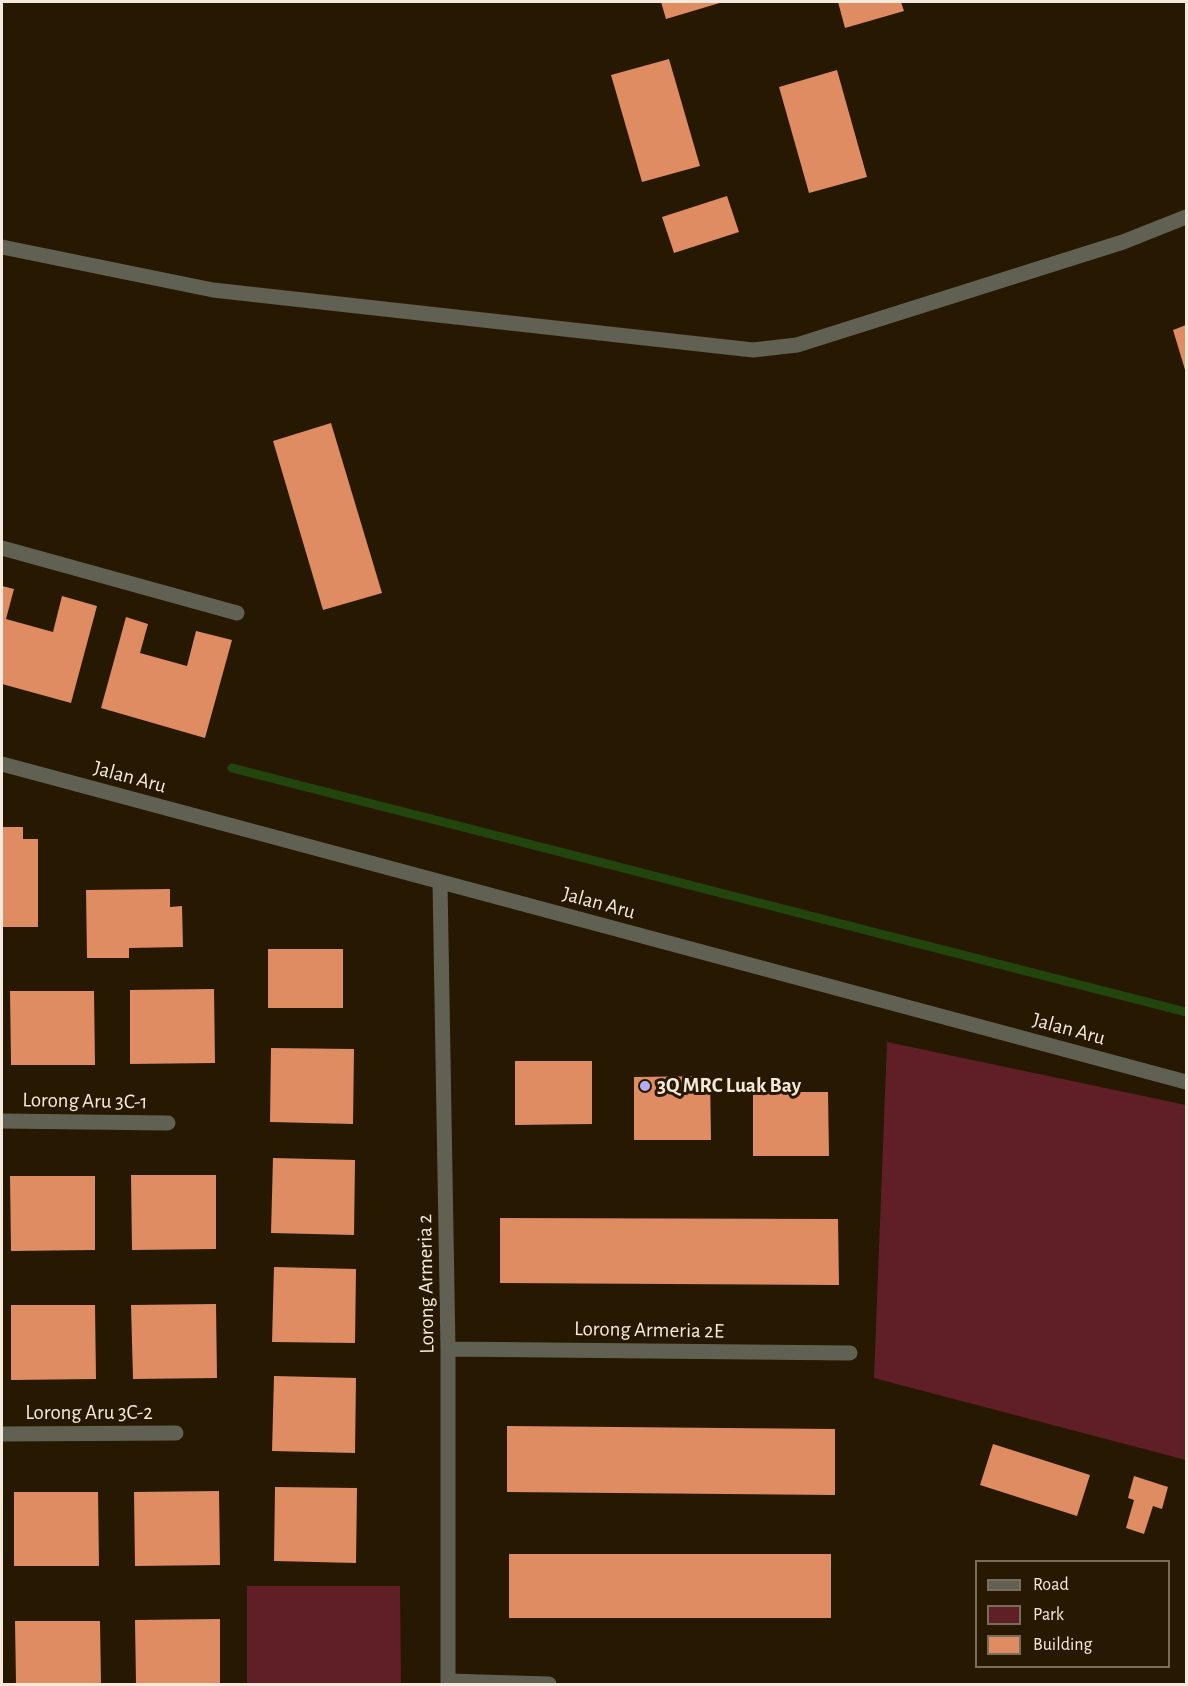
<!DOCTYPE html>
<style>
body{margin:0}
#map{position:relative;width:1188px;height:1686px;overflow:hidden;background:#271801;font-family:"Alegreya Sans",sans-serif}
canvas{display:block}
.frame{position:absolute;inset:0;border:3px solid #f4e9da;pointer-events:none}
.legend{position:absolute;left:975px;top:1560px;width:195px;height:108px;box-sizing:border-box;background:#271801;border:2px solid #796c58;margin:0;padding:8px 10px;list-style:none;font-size:18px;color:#f4e9da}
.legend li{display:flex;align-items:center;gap:12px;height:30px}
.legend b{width:30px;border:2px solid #796c58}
</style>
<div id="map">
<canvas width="1188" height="1686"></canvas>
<div class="frame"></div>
<ul class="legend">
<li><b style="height:8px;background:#616153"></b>Road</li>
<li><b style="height:16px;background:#601f27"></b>Park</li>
<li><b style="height:16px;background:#df8c62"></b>Building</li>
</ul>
</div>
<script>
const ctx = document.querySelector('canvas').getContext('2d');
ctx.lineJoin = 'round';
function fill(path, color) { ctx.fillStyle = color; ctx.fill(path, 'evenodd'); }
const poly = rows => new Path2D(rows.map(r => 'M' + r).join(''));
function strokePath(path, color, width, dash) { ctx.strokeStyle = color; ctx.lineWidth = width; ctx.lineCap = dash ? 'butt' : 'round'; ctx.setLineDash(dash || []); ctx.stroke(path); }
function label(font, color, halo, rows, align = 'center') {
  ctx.font = font + ' "Alegreya Sans",sans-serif'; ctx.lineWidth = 6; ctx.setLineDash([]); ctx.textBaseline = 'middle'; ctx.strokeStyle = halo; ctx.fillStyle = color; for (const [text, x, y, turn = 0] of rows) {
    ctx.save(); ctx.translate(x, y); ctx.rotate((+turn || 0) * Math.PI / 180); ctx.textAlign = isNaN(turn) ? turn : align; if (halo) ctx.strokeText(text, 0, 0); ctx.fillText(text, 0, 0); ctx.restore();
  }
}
const green = poly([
 [887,1042,1186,1105,1186,1460,874,1378],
 [247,1586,400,1586,401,1684,247,1684]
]);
const stream = poly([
 [232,768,1186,1012]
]);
const building = poly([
 [661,2,723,2,666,19],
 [838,2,901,2,904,11,845,28],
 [669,59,700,166,642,182,611,75],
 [837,70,867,177,809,193,779,87],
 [727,196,739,232,674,253,662,217],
 [1186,325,1186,373,1173,330],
 [331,423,382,593,323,610,273,441],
 [2,586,14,589,6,619,53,632,62,596,97,606,71,703,2,684],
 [126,617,148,624,140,653,187,666,196,631,232,640,205,738,101,708],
 [2,827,23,827,23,839,38,839,38,927,2,927],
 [170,889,170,907,182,906,183,947,129,948,129,958,87,958,86,890],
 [268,949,343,949,343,1008,268,1008],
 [214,989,215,1063,130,1064,130,990],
 [10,991,94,991,95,1065,11,1065],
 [271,1048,354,1049,353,1124,270,1122],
 [515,1061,592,1061,592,1124,515,1125],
 [710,1076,711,1140,634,1140,634,1077],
 [753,1092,828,1092,829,1156,753,1156],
 [273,1158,355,1160,354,1235,271,1233],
 [131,1175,216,1175,216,1249,132,1250],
 [10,1176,95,1176,95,1250,11,1251],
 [500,1218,838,1219,839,1285,500,1283],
 [274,1267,356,1269,355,1343,272,1342],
 [216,1304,217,1378,133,1379,131,1305],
 [11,1305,95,1305,96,1379,11,1380],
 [274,1376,356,1378,355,1453,272,1451],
 [507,1426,835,1429,835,1495,507,1492],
 [993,1444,1090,1475,1077,1516,980,1485],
 [1134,1476,1168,1487,1162,1509,1153,1506,1144,1534,1126,1528,1134,1500,1128,1498],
 [275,1487,357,1488,356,1563,274,1561],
 [219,1491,220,1565,135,1566,134,1492],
 [14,1492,98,1492,99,1566,14,1566],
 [509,1554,831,1554,831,1618,509,1618],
 [220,1619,220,1684,136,1684,135,1620],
 [15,1621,100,1621,101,1684,16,1684]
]);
const street = poly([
 [2,247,213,290,753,350,797,345,1123,242,1186,217],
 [2,548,237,613],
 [2,764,1186,1082],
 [440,882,448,1349,448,1684],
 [2,1121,168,1123],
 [448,1349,850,1353],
 [2,1434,176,1433],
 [448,1681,549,1684]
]);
const markers = [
 [645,1086,6,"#b3adf9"]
];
const streetNames = [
 ["Jalan Aru",130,777,15],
 ["Jalan Aru",599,903,15],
 ["Jalan Aru",1069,1029,15],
 ["Lorong Aru 3C-1",85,1101,1],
 ["Lorong Armeria 2",426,1284,-91],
 ["Lorong Armeria 2E",649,1330,1],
 ["Lorong Aru 3C-2",89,1413]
];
const poiNames = [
 ["3Q MRC Luak Bay",657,1086]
];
fill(green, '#601f27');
strokePath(stream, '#21450d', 9);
fill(building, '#df8c62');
strokePath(street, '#616153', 15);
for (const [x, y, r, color] of markers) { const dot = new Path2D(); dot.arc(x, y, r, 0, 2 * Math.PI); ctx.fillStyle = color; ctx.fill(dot); strokePath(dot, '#271801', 2); }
label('21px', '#f4e9da', '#271801', streetNames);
label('bold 21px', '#f4e9da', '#271801', poiNames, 'left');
</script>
